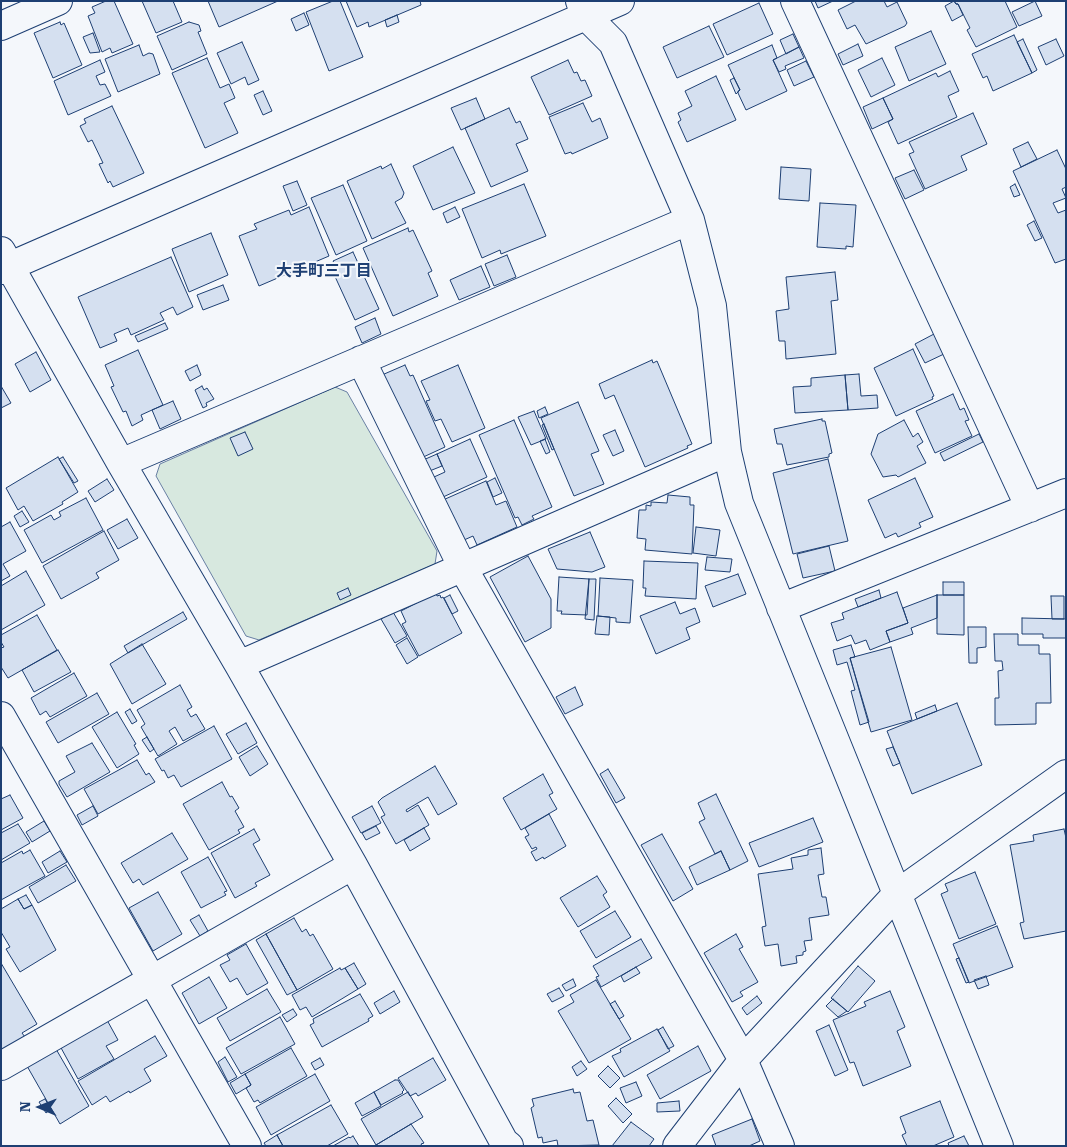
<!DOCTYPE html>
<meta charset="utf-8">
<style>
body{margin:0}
#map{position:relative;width:1067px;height:1147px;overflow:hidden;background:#f4f7fb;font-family:"Roboto Serif",serif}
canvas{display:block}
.frame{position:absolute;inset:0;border:2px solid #1d3f73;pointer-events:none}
.north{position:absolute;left:15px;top:1082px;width:50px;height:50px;-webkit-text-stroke:4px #f4f7fb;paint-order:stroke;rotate:271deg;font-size:14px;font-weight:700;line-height:20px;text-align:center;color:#1d3f73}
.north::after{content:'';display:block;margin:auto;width:18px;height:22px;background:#1d3f73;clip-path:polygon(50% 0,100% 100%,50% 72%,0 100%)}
</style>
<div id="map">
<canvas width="1067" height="1147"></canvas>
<div class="frame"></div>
<div class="north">N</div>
</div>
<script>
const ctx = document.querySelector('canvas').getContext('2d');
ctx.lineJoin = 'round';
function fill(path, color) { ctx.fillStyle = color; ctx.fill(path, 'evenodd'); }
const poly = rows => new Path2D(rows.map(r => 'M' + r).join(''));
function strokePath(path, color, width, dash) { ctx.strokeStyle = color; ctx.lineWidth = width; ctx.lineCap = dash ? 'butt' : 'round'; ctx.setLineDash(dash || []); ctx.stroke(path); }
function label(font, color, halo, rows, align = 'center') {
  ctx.font = font + ' "Roboto Serif","Noto Sans JP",serif'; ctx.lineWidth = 4; ctx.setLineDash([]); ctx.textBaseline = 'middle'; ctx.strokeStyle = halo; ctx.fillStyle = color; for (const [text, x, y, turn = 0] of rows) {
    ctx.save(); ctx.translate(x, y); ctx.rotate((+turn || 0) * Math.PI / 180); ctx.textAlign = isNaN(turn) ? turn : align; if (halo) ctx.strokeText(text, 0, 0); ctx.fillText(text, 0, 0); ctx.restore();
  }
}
const green = poly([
 [335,387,347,392,437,551,435,564,259,640,246,636,156,476,160,464,335,387]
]);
const building = poly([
 [106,1,114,1,133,44,112,53,110,48,102,52,88,16,95,13,92,7,106,1],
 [142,1,173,1,182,22,156,33,142,1],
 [208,1,278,1,219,27,208,1],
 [333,1,340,1,363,57,329,71,306,12,333,1],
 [346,1,420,1,421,5,369,27,368,22,357,27,346,1],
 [815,1,833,1,818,8,815,1],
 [856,1,884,1,887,7,897,2,907,23,905,26,866,44,855,25,847,29,838,10,856,1],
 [954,1,956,4,958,4,963,15,952,21,945,6,954,1],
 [954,1,1005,1,1017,27,976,47,967,30,970,28,958,4,956,4,954,1],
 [1035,1,1042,16,1019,26,1012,12,1035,1],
 [759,3,773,34,727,55,713,24,759,3],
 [304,13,309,25,296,31,291,19,304,13],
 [397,15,399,22,387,27,385,20,397,15],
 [60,22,61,25,64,23,82,65,53,78,34,33,60,22],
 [189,22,199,25,201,31,198,32,207,54,172,70,157,36,189,22],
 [709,26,724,57,677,78,663,47,709,26],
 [931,31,946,64,909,81,895,47,931,31],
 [93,33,100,52,90,53,83,37,93,33],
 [793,34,799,47,786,54,780,40,793,34],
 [1014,35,1032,73,993,91,987,76,983,78,972,54,1014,35],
 [1023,39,1037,70,1032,73,1017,42,1023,39],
 [1056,39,1064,56,1046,65,1038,47,1056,39],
 [242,42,259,80,248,85,245,77,231,84,217,53,242,42],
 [858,44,863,56,843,65,838,54,858,44],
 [139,45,143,56,149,53,153,54,160,74,118,92,105,59,139,45],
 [772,45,777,58,773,60,787,91,746,110,738,93,738,91,740,90,728,65,772,45],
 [799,47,804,58,785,66,786,69,779,72,773,60,799,47],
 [207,58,220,88,229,84,235,98,224,103,238,133,205,148,172,73,207,58],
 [882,58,895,85,871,97,858,70,882,58],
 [100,60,105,72,96,76,100,85,105,84,111,96,68,115,54,81,100,60],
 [568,60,574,73,577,72,581,81,585,80,592,96,549,115,531,77,568,60],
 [806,61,814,77,794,86,787,70,806,61],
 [950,71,959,91,948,96,957,117,898,144,888,122,893,119,883,98,936,73,938,77,950,71],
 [716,76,736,120,687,142,678,122,681,120,678,113,692,106,685,91,716,76],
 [734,78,740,90,736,94,730,80,734,78],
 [263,91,272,111,263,115,254,95,263,91],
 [476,98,485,119,461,130,451,108,476,98],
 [883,98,893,119,872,129,863,107,883,98],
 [583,103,592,122,600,118,608,138,572,154,571,152,565,154,549,117,583,103],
 [112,106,144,173,113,187,110,181,108,183,99,164,103,163,92,140,88,142,80,126,86,123,84,119,112,106],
 [509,108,516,123,520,121,528,139,516,144,528,171,491,187,465,128,509,108],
 [973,113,987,144,961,156,967,170,925,189,909,154,914,152,909,142,973,113],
 [1028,142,1037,159,1021,167,1013,149,1028,142],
 [453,147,475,193,433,210,413,166,453,147],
 [1057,150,1066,169,1066,187,1062,189,1066,198,1053,203,1058,213,1066,210,1066,259,1055,263,1013,171,1057,150],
 [391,164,404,193,402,198,395,202,406,223,372,239,347,181,381,166,382,169,391,164],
 [781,167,811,169,809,201,779,199,781,167],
 [914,170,924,190,905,199,895,178,914,170],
 [297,181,307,205,293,211,283,186,297,181],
 [524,184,546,236,501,254,500,250,482,258,462,209,524,184],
 [1015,184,1020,195,1014,197,1010,187,1015,184],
 [343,185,367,241,336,255,311,198,343,185],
 [820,203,856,205,853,247,846,246,846,249,817,247,820,203],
 [309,207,329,256,259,286,239,236,257,229,254,224,289,210,291,215,309,207],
 [455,207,460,217,447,223,443,213,455,207],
 [1034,221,1042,238,1035,241,1027,225,1034,221],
 [408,228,409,232,413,230,432,271,428,273,438,296,393,316,363,248,408,228],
 [211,233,228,275,189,292,172,249,211,233],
 [353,252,379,309,355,320,332,270,337,268,333,261,353,252],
 [507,255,516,277,494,286,485,264,507,255],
 [171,257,193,307,177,315,173,307,160,313,164,320,131,335,128,328,114,334,117,341,100,348,78,297,171,257],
 [481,266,490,287,459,300,450,280,481,266],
 [835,272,838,300,831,301,836,354,786,359,785,341,779,341,776,311,789,309,786,277,835,272],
 [223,285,229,300,203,310,197,295,223,285],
 [375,318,381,334,362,343,355,327,375,318],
 [165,323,168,329,138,342,135,336,165,323],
 [934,334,944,354,925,363,915,344,934,334],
 [913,349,934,396,932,397,933,399,896,416,874,368,913,349],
 [138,350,163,405,141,415,143,420,132,426,126,411,123,412,111,387,114,386,105,365,138,350],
 [36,352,51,380,30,392,15,364,36,352],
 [652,360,653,363,657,361,692,444,687,446,688,448,645,467,614,395,605,399,599,384,652,360],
 [197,365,201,375,190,381,185,371,197,365],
 [405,365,410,376,413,375,445,447,419,459,375,378,405,365],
 [458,365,485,428,452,442,441,419,435,421,426,401,430,400,421,381,458,365],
 [859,374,861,396,877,395,878,408,848,410,845,375,859,374],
 [845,375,848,410,795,413,793,387,811,386,811,378,845,375],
 [1,386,11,403,1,408,1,386],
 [202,386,204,390,207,388,214,399,206,403,207,406,203,408,195,390,202,386],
 [953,394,960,410,964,408,969,420,965,421,972,436,935,453,916,411,953,394],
 [173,401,181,419,160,429,152,410,173,401],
 [578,402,599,451,591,454,604,484,574,496,541,418,578,402],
 [545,407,548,414,539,418,537,411,545,407],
 [534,411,546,439,531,445,518,417,534,411],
 [822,419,822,421,825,421,832,453,829,454,829,457,787,465,782,444,777,444,774,429,822,419],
 [514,420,552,507,532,516,534,519,522,525,518,517,515,518,479,435,514,420],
 [904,420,913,437,918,433,923,442,917,446,926,463,898,477,896,475,883,477,871,454,878,434,904,420],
 [544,424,554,449,552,450,542,425,544,424],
 [615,430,624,451,613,456,603,435,615,430],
 [245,432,253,449,238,456,230,438,245,432],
 [979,434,983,442,944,461,940,453,979,434],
 [470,439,487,477,443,497,434,477,445,472,437,454,470,439],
 [545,439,550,452,546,454,540,441,545,439],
 [437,454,442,466,427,472,421,461,437,454],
 [58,457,78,492,62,502,63,504,33,521,24,506,18,510,6,488,58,457],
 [63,457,78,481,74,483,59,459,63,457],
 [828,459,848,541,793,554,773,473,828,459],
 [495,478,502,493,493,497,487,482,495,478],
 [915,478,933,517,919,523,921,527,898,537,896,533,885,538,868,500,915,478],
 [107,479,114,490,95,502,88,491,107,479],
 [486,481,496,505,506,501,517,527,477,545,473,536,464,540,443,500,486,481],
 [668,495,690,497,690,505,694,505,692,554,645,550,646,539,637,538,639,510,646,510,646,505,651,506,651,502,667,503,668,495],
 [86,498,103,530,42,563,24,530,51,515,54,520,61,516,59,512,86,498],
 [22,511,29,522,20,527,14,516,22,511],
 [127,519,138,538,118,549,107,530,127,519],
 [10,522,26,551,3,564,10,576,1,581,1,527,10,522],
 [696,527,720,530,716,556,693,553,696,527],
 [104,531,119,560,96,573,99,578,61,599,43,566,104,531],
 [590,532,605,567,592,572,557,569,548,549,590,532],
 [829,546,835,571,803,578,797,554,829,546],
 [528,556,551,599,551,628,525,642,490,577,528,556],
 [707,557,732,559,730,572,705,570,707,557],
 [644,561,698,563,696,599,645,596,646,588,643,588,644,561],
 [26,571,45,605,1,630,1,586,26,571],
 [738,574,746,594,713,607,705,586,738,574],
 [559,577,589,579,587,615,561,614,562,611,557,611,559,577],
 [600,578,633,580,630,623,616,622,616,618,598,616,600,578],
 [589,579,596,579,594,620,585,619,589,579],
 [943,582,964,582,964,595,943,595,943,582],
 [348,588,351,595,340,600,337,593,348,588],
 [879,590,881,598,858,607,855,599,879,590],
 [897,592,908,623,886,631,890,642,870,650,866,640,855,644,851,635,837,641,831,623,844,619,842,613,897,592],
 [436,593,437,596,440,595,441,598,443,597,462,633,419,656,402,624,406,622,401,611,436,593],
 [450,595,458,611,452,614,444,598,450,595],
 [937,595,937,618,911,628,913,634,890,642,886,631,908,623,903,608,937,595],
 [937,595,964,595,964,635,937,634,937,595],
 [1051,596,1064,596,1064,619,1052,619,1051,596],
 [675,602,680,614,695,608,700,622,686,628,690,639,656,654,640,616,675,602],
 [183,612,187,619,128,653,124,646,183,612],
 [393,612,407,636,395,643,381,619,393,612],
 [37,615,57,650,8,678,1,667,1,648,4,647,1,642,1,635,37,615],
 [597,616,610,617,609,635,595,634,597,616],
 [1022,618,1066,619,1066,638,1043,638,1043,634,1022,634,1022,618],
 [968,627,986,627,986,647,977,648,977,663,969,663,968,627],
 [994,634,1018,634,1018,645,1039,645,1039,654,1050,654,1051,703,1036,703,1036,724,995,725,995,698,999,698,998,671,1003,670,1002,661,995,661,994,634],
 [407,638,418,657,407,664,396,645,407,638],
 [142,644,166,684,132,704,110,664,142,644],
 [851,645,855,657,850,658,869,722,860,725,851,691,855,690,847,662,837,665,833,650,851,645],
 [891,647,912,720,871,732,850,658,891,647],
 [58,650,71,672,34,692,22,670,58,650],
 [74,673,87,696,50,717,46,711,40,715,31,698,74,673],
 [180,685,192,707,187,710,191,717,196,714,205,729,183,741,175,727,169,731,177,744,158,756,141,727,145,724,137,710,180,685],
 [575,687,583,705,565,714,556,697,575,687],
 [97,693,109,714,58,743,46,722,97,693],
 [957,703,982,765,912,794,887,731,957,703],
 [935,705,937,711,917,719,915,713,935,705],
 [130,709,137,721,132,724,125,712,130,709],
 [117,712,136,744,134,745,139,754,117,768,92,727,117,712],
 [246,723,257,743,238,754,226,734,246,723],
 [214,726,232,759,181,787,174,775,168,778,164,770,162,771,155,759,214,726],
 [147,737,154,749,150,752,142,740,147,737],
 [92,743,110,772,67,797,59,784,59,781,75,772,66,756,92,743],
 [257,746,268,764,250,776,239,757,257,746],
 [893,747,900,763,893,766,886,749,893,747],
 [137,760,146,775,149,773,155,782,98,814,84,789,137,760],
 [435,766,457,804,438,815,428,797,406,810,407,812,418,805,429,825,396,844,381,817,385,815,378,802,382,798,435,766],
 [608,769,625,798,616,803,600,774,608,769],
 [543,774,553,793,549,795,557,809,521,830,503,798,543,774],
 [222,782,230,797,232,796,239,808,235,811,244,827,238,830,240,833,209,850,183,804,222,782],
 [716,794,748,861,730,870,721,851,715,854,699,822,705,819,698,803,716,794],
 [10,795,23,818,1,830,1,799,10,795],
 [93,806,98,816,82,825,77,815,93,806],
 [372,806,381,823,361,833,352,817,372,806],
 [549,814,566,846,544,859,543,857,536,861,531,852,537,849,536,847,532,849,525,837,529,835,525,828,549,814],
 [813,818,823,842,759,867,749,843,813,818],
 [44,821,50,831,32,842,26,832,44,821],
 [18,824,30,843,1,860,1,833,18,824],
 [376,826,380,833,366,840,362,833,376,826],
 [424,828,430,839,410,851,404,840,424,828],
 [254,829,260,840,253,844,270,875,255,883,257,886,235,898,211,853,254,829],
 [1064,829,1066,838,1066,931,1024,939,1020,923,1024,922,1010,845,1034,841,1033,835,1064,829],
 [172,833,188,859,143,885,139,879,133,883,121,863,172,833],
 [662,834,693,889,673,901,641,845,662,834],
 [821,848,824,874,818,875,822,897,826,897,829,915,809,918,812,940,804,941,806,951,803,952,803,955,796,956,797,963,781,966,778,944,765,946,762,927,766,926,758,874,793,869,791,858,808,855,808,850,821,848],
 [30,850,45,876,1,900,1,863,22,851,23,854,30,850],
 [60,851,67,862,48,873,42,862,60,851],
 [721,851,730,870,697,885,689,867,721,851],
 [208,857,227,891,224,892,226,895,201,908,181,872,208,857],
 [66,865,76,881,38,903,29,887,66,865],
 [975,872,996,924,959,939,941,894,948,891,945,884,975,872],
 [597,876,607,892,603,895,610,907,578,927,560,898,597,876],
 [158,892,182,934,153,951,129,908,158,892],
 [26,895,32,905,24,909,18,899,26,895],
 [18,899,24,909,32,905,56,950,20,972,6,949,10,947,1,932,1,909,18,899],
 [615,911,631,937,596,958,580,931,615,911],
 [199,915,208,931,200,936,190,920,199,915],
 [294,918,302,932,306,929,310,936,313,934,333,969,297,990,266,934,294,918],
 [997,926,1013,967,969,983,953,944,997,926],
 [266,934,297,990,287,995,256,940,266,934],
 [736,934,743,947,739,949,758,982,740,992,743,996,732,1002,704,953,736,934],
 [641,939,652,958,601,987,596,977,599,976,593,966,641,939],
 [246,944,268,983,247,995,237,978,230,982,220,965,230,960,227,955,246,944],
 [959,958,969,982,966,983,956,959,959,958],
 [1,963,37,1024,22,1033,25,1037,1,1051,1,963],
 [354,963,366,984,358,989,345,968,354,963],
 [858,966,875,981,848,1012,831,998,858,966],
 [636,967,640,973,624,982,621,976,636,967],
 [340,968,341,970,345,968,358,989,312,1017,306,1007,300,1010,292,995,340,968],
 [986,976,989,985,978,989,974,980,986,976],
 [209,977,227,1008,199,1024,182,993,209,977],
 [573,979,576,986,566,991,562,985,573,979],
 [596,980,631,1039,589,1063,558,1011,574,1002,570,995,596,980],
 [559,988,564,996,552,1002,547,994,559,988],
 [267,989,281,1012,230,1041,217,1018,267,989],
 [394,991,400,1002,380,1014,374,1003,394,991],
 [890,991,905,1027,897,1031,911,1066,863,1086,854,1062,850,1063,833,1020,866,1006,864,1002,890,991],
 [360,994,373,1016,368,1019,369,1021,322,1047,310,1025,314,1023,313,1019,360,994],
 [757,996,762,1003,747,1015,742,1008,757,996],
 [833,999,847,1011,838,1017,826,1006,833,999],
 [615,1001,624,1016,619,1019,610,1004,615,1001],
 [293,1009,297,1015,287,1022,282,1015,293,1009],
 [280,1017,295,1044,241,1074,226,1048,280,1017],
 [107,1020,118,1040,106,1046,114,1059,78,1079,60,1046,107,1020],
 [829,1025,848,1070,835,1076,816,1031,829,1025],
 [663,1027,674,1046,668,1049,658,1030,663,1027],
 [657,1029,670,1051,624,1077,612,1056,621,1052,620,1049,657,1029],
 [155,1036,167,1056,144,1069,151,1081,130,1093,129,1091,110,1102,106,1096,92,1105,78,1081,155,1036],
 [698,1046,711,1071,660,1099,647,1075,698,1046],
 [291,1048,307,1076,260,1103,258,1100,254,1102,246,1088,251,1085,245,1074,291,1048],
 [56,1049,89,1106,60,1124,27,1066,56,1049],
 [225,1057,237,1077,228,1082,218,1062,225,1057],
 [320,1058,324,1065,315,1070,311,1063,320,1058],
 [433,1058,446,1080,418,1096,416,1093,410,1096,398,1078,433,1058],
 [581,1061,587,1069,577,1076,572,1067,581,1061],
 [608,1066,620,1078,610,1088,598,1076,608,1066],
 [245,1074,251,1085,236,1094,230,1083,245,1074],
 [315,1074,330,1101,271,1135,256,1107,315,1074],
 [395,1080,398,1080,404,1090,402,1092,403,1093,381,1105,374,1092,395,1080],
 [636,1082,642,1096,626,1103,620,1088,636,1082],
 [573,1089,574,1093,580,1092,587,1121,593,1120,599,1145,558,1146,557,1140,543,1143,542,1137,538,1138,531,1108,534,1106,532,1099,573,1089],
 [374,1092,381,1106,362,1116,355,1103,374,1092],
 [408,1092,423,1117,376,1145,361,1119,408,1092],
 [616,1098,632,1114,623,1123,608,1106,616,1098],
 [45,1099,51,1109,46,1113,39,1102,45,1099],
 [679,1101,680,1111,657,1112,657,1103,679,1101],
 [940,1101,954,1137,933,1146,907,1146,902,1135,906,1133,900,1117,940,1101],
 [331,1105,348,1134,327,1146,283,1146,277,1135,331,1105],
 [752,1119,760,1141,749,1146,716,1146,712,1135,752,1119],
 [631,1122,654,1139,649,1146,612,1146,631,1122],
 [411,1124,424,1143,421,1144,422,1146,377,1146,376,1145,411,1124],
 [277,1135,283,1146,266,1146,264,1143,277,1135],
 [353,1136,359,1146,333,1146,349,1137,350,1138,353,1136],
 [964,1136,969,1146,949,1146,948,1143,964,1136]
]);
const minor = poly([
 [580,1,585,15,613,43,690,220,712,306,727,452,739,503,999,1146],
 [795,1,1030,508],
 [1,26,58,1],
 [1,251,121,463,239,665,353,865,504,1142,509,1146],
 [1,270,620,1],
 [361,360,463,568,743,1060,780,1146],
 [121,463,690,220],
 [781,608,1066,493],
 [239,665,727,452],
 [1,716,247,1146],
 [1,1066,353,865],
 [677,1146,743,1060,897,894,1066,774]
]);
const neighbourhoodNames = [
 ["大手町三丁目",324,271]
];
fill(green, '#d7e8df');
strokePath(green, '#687fa3', 1);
fill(building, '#d5e0f0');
strokePath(building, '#1d3f73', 1);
strokePath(minor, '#1d3f73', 30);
strokePath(minor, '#f4f7fb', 28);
label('bold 16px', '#1d3f73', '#f4f7fb', neighbourhoodNames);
</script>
